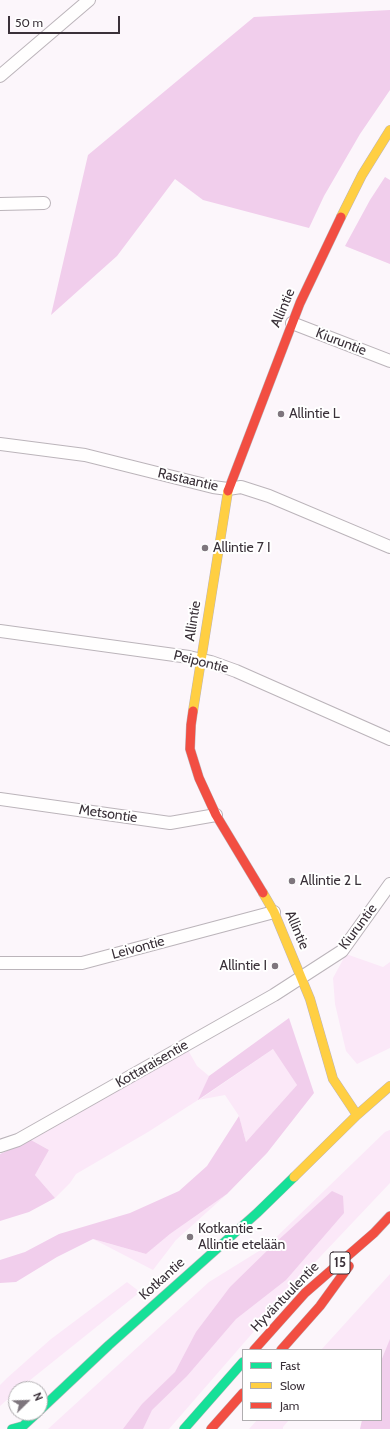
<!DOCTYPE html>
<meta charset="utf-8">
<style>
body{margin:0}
#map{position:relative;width:390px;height:1429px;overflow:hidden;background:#fcf6fb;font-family:Cabin,sans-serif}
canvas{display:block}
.legend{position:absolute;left:242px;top:1349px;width:140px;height:72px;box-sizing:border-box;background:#fff;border:1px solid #b0adb0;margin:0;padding:5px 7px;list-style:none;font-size:12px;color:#3a3139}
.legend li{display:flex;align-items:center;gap:8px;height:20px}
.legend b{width:20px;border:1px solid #b0adb0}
.north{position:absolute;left:8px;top:1381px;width:40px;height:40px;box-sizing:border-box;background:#fff;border:1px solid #b0adb0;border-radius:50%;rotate:67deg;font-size:11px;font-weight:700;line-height:16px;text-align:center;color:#3a3139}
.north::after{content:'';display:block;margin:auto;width:14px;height:18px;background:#7e767d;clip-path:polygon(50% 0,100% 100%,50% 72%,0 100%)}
.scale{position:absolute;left:8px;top:16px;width:112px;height:18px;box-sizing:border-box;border:2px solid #3a3139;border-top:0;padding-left:5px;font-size:12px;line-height:14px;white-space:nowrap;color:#3a3139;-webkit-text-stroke:3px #fff;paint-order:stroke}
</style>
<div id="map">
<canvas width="390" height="1429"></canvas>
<ul class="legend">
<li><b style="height:5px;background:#16e098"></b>Fast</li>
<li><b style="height:5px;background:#ffcf43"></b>Slow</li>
<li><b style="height:5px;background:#f24e42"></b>Jam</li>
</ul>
<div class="north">N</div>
<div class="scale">50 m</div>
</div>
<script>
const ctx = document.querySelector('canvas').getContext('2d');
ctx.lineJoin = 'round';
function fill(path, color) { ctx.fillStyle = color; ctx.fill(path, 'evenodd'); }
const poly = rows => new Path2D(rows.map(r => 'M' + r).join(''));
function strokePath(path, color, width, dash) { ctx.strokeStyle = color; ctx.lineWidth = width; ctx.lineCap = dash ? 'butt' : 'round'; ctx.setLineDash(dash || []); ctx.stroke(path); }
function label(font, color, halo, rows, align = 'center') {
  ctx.font = font + ' Cabin,sans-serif'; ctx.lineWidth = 4; ctx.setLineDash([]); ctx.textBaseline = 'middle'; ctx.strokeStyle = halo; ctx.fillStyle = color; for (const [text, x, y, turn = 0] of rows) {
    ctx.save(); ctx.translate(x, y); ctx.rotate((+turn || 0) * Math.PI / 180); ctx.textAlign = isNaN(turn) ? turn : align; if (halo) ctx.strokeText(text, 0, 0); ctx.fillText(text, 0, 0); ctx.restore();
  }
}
const green = poly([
 [346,954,383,967,390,962,390,1048,357,1064,346,1051,335,1004,333,978],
 [273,1049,297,1085,246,1142,239,1116,225,1095,198,1100,148,1132,76,1174,70,1183,55,1198,35,1175,49,1150,31,1140,188,1050,197,1066,209,1076,199,1100],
 [390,1130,390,1183,303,1275,169,1429,48,1429,209,1282,267,1246,385,1132],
 [227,1194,176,1240,153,1270,93,1239,146,1254,170,1234],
 [390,1274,390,1340,381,1362,381,1350,321,1350],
 [127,1282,140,1292,19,1389,16,1389,16,1392,0,1406,0,1385,7,1378,51,1339],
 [257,1420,289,1420,283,1427,283,1429,249,1429]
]);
const forest = poly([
 [390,10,390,90,360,134,324,196,309,228,203,200,175,179,117,256,51,315,88,155,254,17],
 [385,177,390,180,390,264,345,246,370,200],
 [289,1018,314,1093,267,1153,227,1194,170,1234,146,1254,93,1239,57,1257,16,1282,0,1283,0,1260,25,1252,59,1234,130,1213,179,1191,207,1166,239,1116,246,1142,297,1085,273,1049,198,1100,209,1076],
 [31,1140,49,1150,35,1175,55,1198,29,1212,0,1221,0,1154],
 [332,1191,343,1196,344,1213,286,1280,236,1319,187,1376,152,1410,143,1429,123,1429,142,1404,175,1372,196,1332,230,1287,274,1244],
 [390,1339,390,1429,360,1429,362,1420,381,1420,381,1361]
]);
const street = poly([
 [0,76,89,0],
 [0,204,44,203],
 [292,323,390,361],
 [0,444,85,455,213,487,228,489,241,487,269,496,390,547],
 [0,631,189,657,211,662,236,671,390,739],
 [0,799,170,823,216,815],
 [0,963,82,963,274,912],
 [0,1146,18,1140,274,995,342,951,390,884]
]);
const fast = poly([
 [40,1410,109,1345,257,1213,294,1177],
 [12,1429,23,1426,37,1413],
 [184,1429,243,1362]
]);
const slow = poly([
 [341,217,362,175,390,130],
 [193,711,228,491],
 [263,893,274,912,310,999,333,1079,357,1115],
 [294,1177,357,1115,390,1086]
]);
const jam = poly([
 [228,491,300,303,341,217],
 [193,711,191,725,190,749,199,778,216,815,263,893],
 [254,1350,305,1293,374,1233,390,1216],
 [281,1350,320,1306,349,1266],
 [211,1429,243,1393]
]);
const markers = [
 [281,414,4,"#7e767d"],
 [205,548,4,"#7e767d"],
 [292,881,4,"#7e767d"],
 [275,966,4,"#7e767d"],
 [190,1237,4,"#7e767d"]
];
const shields = [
 [340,1263,20]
];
const shieldNames = [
 ["15",340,1263]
];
const streetNames = [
 ["Allintie",283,308,-67],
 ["Kiuruntie",341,342,21],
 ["Rastaantie",188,480,13],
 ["Allintie",193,621,-81],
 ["Peipontie",201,662,14],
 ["Metsontie",108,814,8],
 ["Kiuruntie",358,927,-53],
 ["Allintie",297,930,67],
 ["Leivontie",138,948,-15],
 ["Kottaraisentie",152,1064,-30],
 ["Kotkantie",162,1279,-42],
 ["Hyväntuulentie",285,1297,-46]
];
const poiNames = [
 ["Allintie L",289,414],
 ["Allintie 7 I",213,548],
 ["Allintie 2 L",300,881],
 ["Allintie I",267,966,"right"],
 ["Kotkantie -",198,1229],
 ["Allintie etelään",198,1245]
];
fill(green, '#fbe8f8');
fill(forest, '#f1ceec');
strokePath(street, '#bbb4ba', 14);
strokePath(fast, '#bbb4ba', 10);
strokePath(slow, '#bbb4ba', 10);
strokePath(jam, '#bbb4ba', 10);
strokePath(street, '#fffefe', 12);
strokePath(fast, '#16e098', 9);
strokePath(slow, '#ffcf43', 9);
strokePath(jam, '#f24e42', 9);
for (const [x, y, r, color] of markers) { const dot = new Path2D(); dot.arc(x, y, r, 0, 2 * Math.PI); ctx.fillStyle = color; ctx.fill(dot); strokePath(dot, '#fff', 1.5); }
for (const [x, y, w] of shields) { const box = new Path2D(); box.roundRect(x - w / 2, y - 11, w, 22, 3); ctx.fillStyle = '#fff'; ctx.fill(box); strokePath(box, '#3a3139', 1); }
label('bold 13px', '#3a3139', null, shieldNames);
label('14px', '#3a3139', '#fff', streetNames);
label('14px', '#3a3139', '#fff', poiNames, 'left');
</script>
